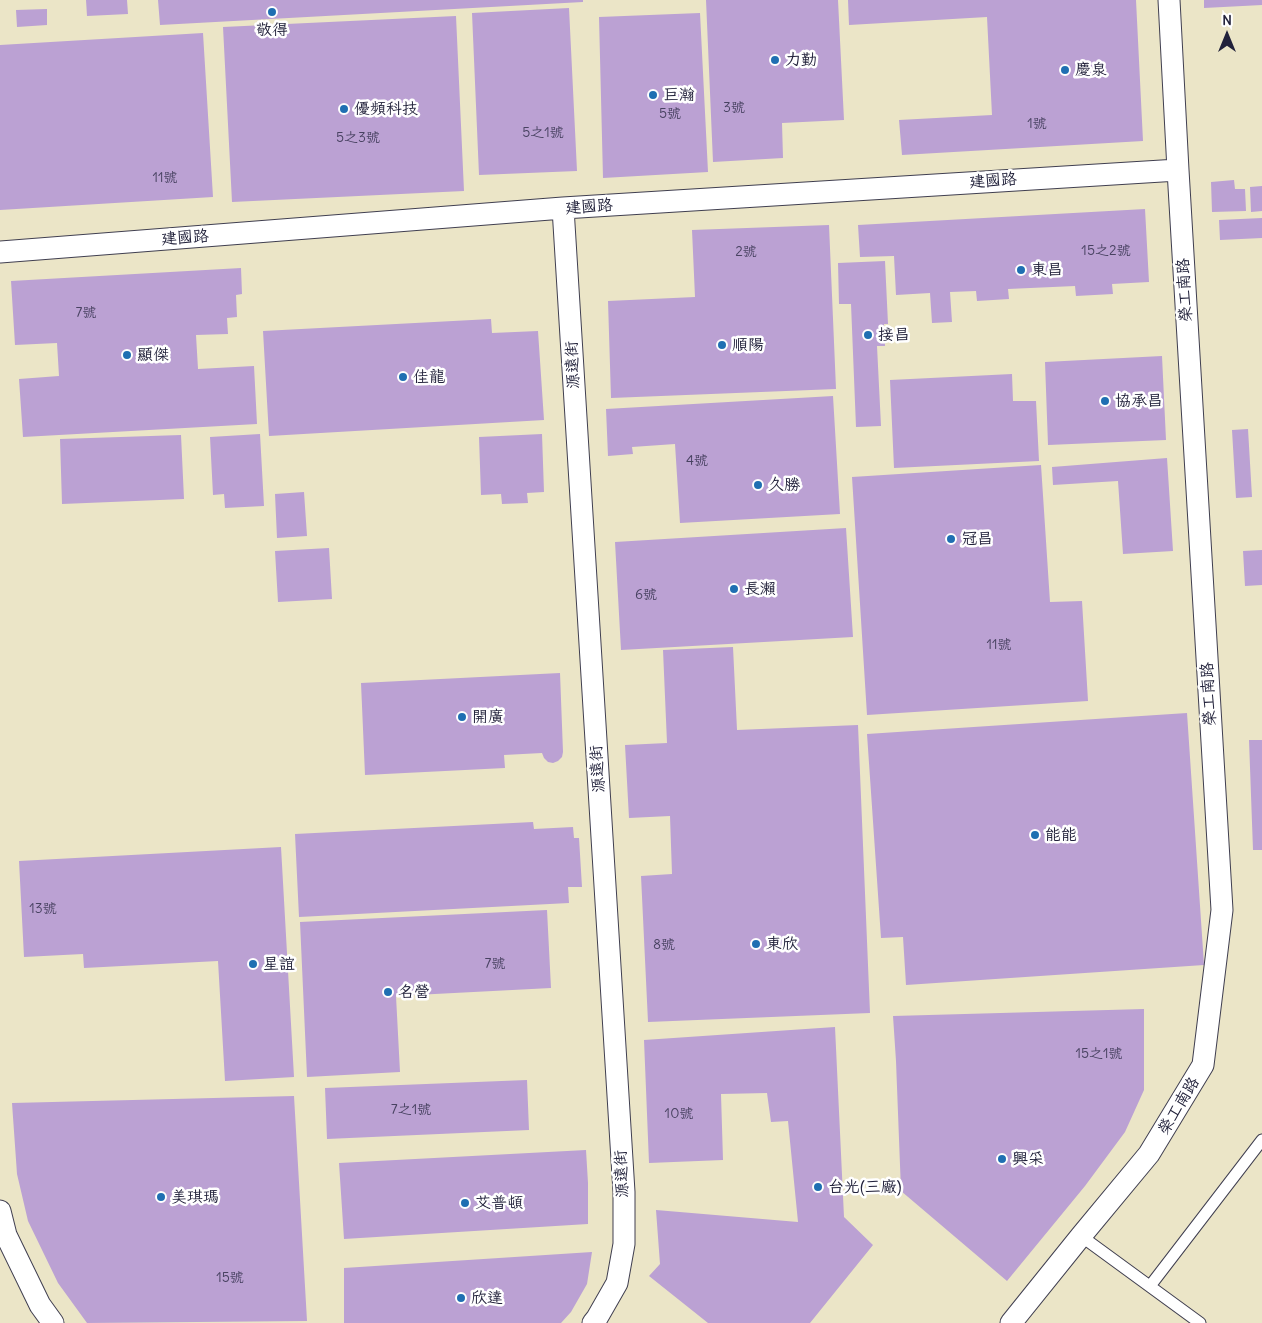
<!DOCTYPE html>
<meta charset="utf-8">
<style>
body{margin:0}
#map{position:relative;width:1262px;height:1323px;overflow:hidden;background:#ebe5c7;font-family:Delius,sans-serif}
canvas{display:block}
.north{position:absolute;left:1202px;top:10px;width:50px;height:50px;-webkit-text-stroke:4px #fff;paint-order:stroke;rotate:0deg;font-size:14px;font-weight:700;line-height:20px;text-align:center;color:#22223b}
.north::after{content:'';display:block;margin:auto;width:18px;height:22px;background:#22223b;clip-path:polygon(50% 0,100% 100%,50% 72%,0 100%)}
</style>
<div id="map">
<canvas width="1262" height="1323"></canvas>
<div class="north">N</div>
</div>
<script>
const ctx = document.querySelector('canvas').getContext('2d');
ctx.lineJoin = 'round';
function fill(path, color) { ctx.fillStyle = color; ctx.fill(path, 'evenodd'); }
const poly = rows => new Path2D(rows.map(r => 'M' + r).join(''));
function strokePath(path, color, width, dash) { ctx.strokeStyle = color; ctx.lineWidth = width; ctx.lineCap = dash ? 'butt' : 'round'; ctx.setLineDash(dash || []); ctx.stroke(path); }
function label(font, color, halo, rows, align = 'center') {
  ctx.font = font + ' Delius,"LXGW WenKai TC",sans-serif'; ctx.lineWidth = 5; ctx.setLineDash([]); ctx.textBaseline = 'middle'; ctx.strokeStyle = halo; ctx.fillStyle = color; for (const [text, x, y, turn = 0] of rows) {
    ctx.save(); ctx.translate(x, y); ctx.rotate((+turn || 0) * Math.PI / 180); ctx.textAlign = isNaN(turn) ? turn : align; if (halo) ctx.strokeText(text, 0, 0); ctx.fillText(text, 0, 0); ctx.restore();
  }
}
const building = poly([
 [86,0,127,0,128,14,87,16],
 [158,0,583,0,583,2,160,25],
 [706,0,838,0,844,120,782,123,783,158,713,162],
 [848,0,1136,0,1143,141,902,155,899,120,992,115,987,17,849,25],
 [1204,0,1262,0,1262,5,1204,8],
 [569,8,577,171,479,175,472,13],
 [47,9,47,25,17,27,16,10],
 [700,13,708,172,603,178,599,17],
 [456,16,464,191,232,202,223,27],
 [203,33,213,197,0,210,0,45],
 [1234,180,1235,189,1245,189,1246,211,1212,212,1211,182],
 [1262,186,1262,211,1251,212,1250,187],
 [1145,209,1149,282,1112,284,1113,294,1076,296,1075,286,1008,289,1009,299,977,301,976,291,950,292,952,322,932,323,930,293,896,295,894,256,860,257,858,225],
 [1262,218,1262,238,1220,240,1219,220],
 [829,225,836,389,611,398,608,301,695,297,692,230],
 [885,261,888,324,884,324,885,346,877,346,881,426,856,427,851,304,839,304,838,263],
 [241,268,242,294,236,295,237,317,227,318,228,334,196,335,198,369,254,366,257,424,23,437,19,379,59,376,57,343,15,345,11,281],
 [491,319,492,333,538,331,544,420,269,436,263,331],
 [1162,356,1166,440,1048,445,1045,362],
 [1012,374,1013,401,1036,401,1039,461,894,468,890,380],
 [833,396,840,514,680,523,675,444,632,447,633,454,608,456,606,409],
 [1248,429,1252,497,1236,498,1232,430],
 [260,434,264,506,225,508,224,494,213,495,210,437],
 [542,434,544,492,527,493,528,503,502,504,501,494,481,495,479,437],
 [181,435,184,499,62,504,60,439],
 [1167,458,1173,551,1123,554,1118,481,1053,485,1052,467],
 [1041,465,1050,602,1082,601,1088,701,867,715,852,477],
 [304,492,307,536,277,538,275,494],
 [846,528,853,637,621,650,615,542],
 [329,548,332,599,278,602,275,551],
 [1262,550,1262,585,1245,586,1243,551],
 [733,647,737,730,858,725,870,1013,648,1022,641,876,672,874,670,816,629,818,625,745,667,743,663,650],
 [560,673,563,752,562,757,558,761,553,763,548,762,544,758,542,753,504,755,505,768,365,775,361,683],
 [1187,713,1204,965,906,985,903,937,881,938,867,734],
 [1249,740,1262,740,1262,850,1253,850],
 [533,822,534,829,573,827,574,838,579,838,582,887,568,887,569,903,299,917,295,834],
 [281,847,294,1077,225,1081,218,961,84,968,83,954,24,957,19,861],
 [547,910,551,988,396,996,400,1072,307,1077,300,922],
 [1144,1009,1144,1090,1125,1132,1085,1186,1007,1281,901,1191,896,1061,893,1016],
 [835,1027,844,1217,873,1245,810,1323,708,1323,649,1276,660,1264,656,1210,798,1222,788,1121,771,1122,767,1093,721,1094,723,1160,649,1163,644,1040],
 [527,1080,529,1130,327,1139,325,1088],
 [294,1096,307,1321,87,1323,58,1283,28,1221,17,1174,12,1103],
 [586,1150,588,1183,588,1224,344,1239,339,1163],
 [592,1252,587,1284,571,1312,561,1323,344,1323,344,1268]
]);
const lane = poly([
 [1081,1236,1200,1323],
 [1150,1286,1262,1140]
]);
const street = poly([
 [563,208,624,1192,624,1244,617,1283,597,1318,593,1323],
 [0,252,563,208,1178,170],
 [0,1211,6,1235,40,1305,53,1323],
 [1011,1323,1081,1236,1149,1154,1203,1065,1222,910,1178,170,1169,0]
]);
const markers = [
 [272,12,5,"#1f6fb2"],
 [775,60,5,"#1f6fb2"],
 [1065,70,5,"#1f6fb2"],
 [653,95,5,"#1f6fb2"],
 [344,109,5,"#1f6fb2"],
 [1021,270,5,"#1f6fb2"],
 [868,335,5,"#1f6fb2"],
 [722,345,5,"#1f6fb2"],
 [127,355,5,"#1f6fb2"],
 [403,377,5,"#1f6fb2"],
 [1105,401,5,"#1f6fb2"],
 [758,485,5,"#1f6fb2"],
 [951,539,5,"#1f6fb2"],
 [734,589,5,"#1f6fb2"],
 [462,717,5,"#1f6fb2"],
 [1035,835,5,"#1f6fb2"],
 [756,944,5,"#1f6fb2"],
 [253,964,5,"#1f6fb2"],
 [388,992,5,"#1f6fb2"],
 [1002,1159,5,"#1f6fb2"],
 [818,1187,5,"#1f6fb2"],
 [161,1197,5,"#1f6fb2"],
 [465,1203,5,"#1f6fb2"],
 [461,1298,5,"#1f6fb2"]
];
const numberNames = [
 ["3號",734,108],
 ["5號",670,114],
 ["1號",1037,124],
 ["5之1號",543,133],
 ["5之3號",358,138],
 ["11號",165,178],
 ["15之2號",1106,251],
 ["2號",746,252],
 ["7號",86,313],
 ["4號",697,461],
 ["6號",646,595],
 ["11號",999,645],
 ["13號",43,909],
 ["8號",664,945],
 ["7號",495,964],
 ["15之1號",1099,1054],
 ["7之1號",411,1110],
 ["10號",679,1114],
 ["15號",230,1278]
];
const poiNames = [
 ["敬得",272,30,"center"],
 ["力勤",785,60],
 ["慶泉",1075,70],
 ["巨瀚",663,95],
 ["優頻科技",354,109],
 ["東昌",1031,270],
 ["接昌",878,335],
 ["順陽",732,345],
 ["顯傑",137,355],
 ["佳龍",413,377],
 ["協承昌",1115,401],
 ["久勝",768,485],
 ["冠昌",961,539],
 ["長瀨",744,589],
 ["開廣",472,717],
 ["能能",1045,835],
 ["東欣",766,944],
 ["星誼",263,964],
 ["名營",398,992],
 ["興采",1012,1159],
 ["台光(三廠)",828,1187],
 ["美琪瑪",171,1197],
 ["艾普頓",475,1203],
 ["欣達",471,1298]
];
const streetNames = [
 ["建國路",993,181,-4],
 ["建國路",589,207,-4],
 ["建國路",185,238,-4],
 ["榮工南路",1185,290,-93],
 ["源遠街",573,365,-93],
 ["榮工南路",1209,694,-93],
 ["源遠街",598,769,-94],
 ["榮工南路",1179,1106,-59],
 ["源遠街",622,1174,-93]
];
fill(building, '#bba1d3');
strokePath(lane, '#403f50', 13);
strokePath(street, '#403f50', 23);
strokePath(lane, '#fff', 11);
strokePath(street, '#fff', 21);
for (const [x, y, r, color] of markers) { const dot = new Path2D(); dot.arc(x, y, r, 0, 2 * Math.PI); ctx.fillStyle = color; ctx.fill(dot); strokePath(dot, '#fff', 2); }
label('14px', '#484261', null, numberNames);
label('16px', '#22223b', '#fff', poiNames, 'left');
label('16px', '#22223b', '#fff', streetNames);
</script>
